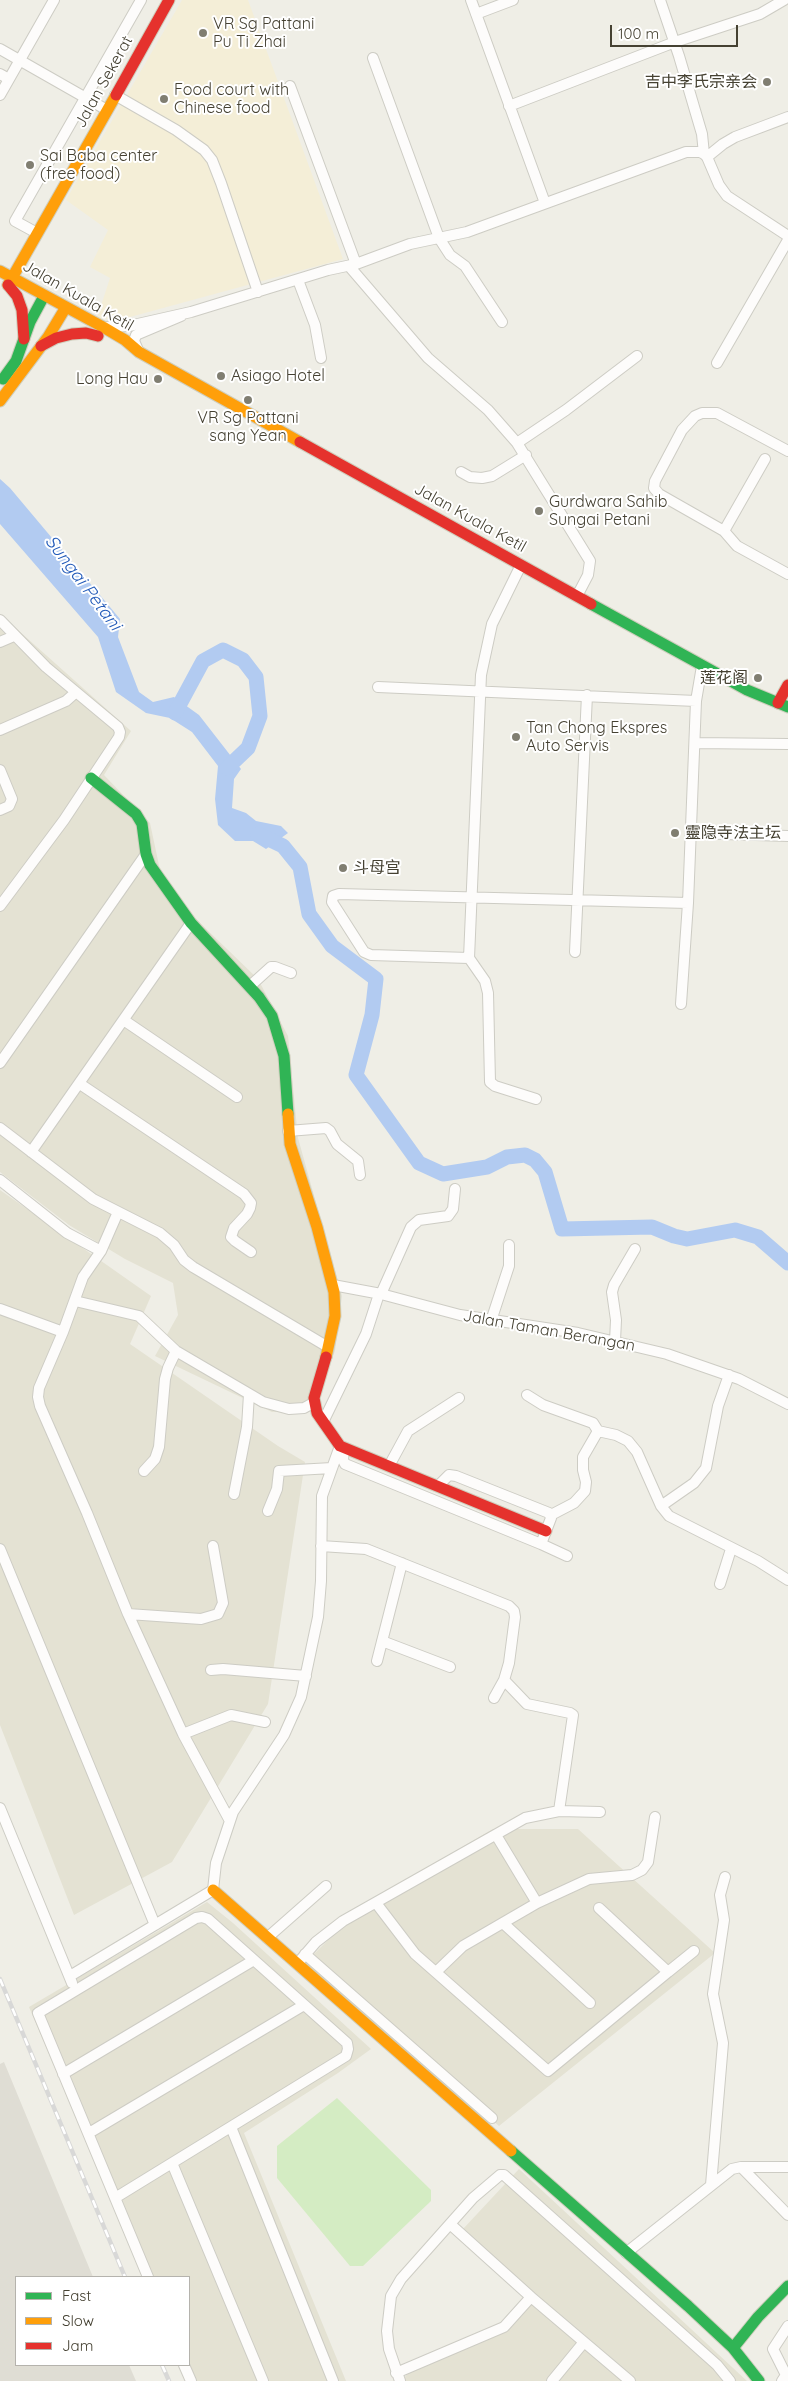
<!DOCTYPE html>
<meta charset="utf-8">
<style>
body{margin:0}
#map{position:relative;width:788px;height:2381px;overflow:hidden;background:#efeee6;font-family:Quicksand,sans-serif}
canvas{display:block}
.legend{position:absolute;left:15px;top:2276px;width:175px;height:90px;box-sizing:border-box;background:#fff;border:1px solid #b5b3ad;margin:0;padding:6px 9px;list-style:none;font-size:15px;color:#454132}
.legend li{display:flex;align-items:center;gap:10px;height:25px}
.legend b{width:25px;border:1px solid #b5b3ad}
.scale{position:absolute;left:610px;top:25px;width:128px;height:22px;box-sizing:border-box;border:2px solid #454132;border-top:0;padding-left:6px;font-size:15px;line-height:18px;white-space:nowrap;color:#454132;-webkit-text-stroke:4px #fff;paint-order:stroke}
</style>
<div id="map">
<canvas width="788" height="2381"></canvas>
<ul class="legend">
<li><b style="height:6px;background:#30b455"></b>Fast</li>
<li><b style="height:6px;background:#ff9f0a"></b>Slow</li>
<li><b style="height:6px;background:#e5322d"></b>Jam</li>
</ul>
<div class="scale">100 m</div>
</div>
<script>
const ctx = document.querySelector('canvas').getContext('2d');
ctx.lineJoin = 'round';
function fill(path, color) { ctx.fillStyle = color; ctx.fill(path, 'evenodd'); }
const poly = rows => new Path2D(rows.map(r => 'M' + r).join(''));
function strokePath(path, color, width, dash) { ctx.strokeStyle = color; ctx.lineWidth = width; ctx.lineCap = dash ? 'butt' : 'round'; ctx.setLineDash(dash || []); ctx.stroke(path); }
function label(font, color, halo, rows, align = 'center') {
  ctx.font = font + ' Quicksand,"Noto Sans SC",sans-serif'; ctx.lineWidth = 4; ctx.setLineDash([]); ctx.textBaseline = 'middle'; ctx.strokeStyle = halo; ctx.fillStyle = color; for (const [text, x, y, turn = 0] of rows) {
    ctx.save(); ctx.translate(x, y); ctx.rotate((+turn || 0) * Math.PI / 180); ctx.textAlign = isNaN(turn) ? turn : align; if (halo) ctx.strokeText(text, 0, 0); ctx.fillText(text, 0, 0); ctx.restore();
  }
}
const residential = poly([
 [0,614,131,731,104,775,150,823,160,870,196,919,258,979,288,1036,298,1138,342,1296,335,1351,312,1410,272,1412,155,1356,178,1315,173,1283,125,1259,69,1225,0,1172],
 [0,1190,151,1296,130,1344,278,1446,305,1462,268,1704,172,1862,74,1915,0,1725],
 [493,1829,578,1829,715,1953,499,2126,309,1959,364,1904],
 [207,1902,233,1923,371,2049,338,2073,244,2133,346,2381,187,2381,189,2365,189,2277,143,2277,29,2007],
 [519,2169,747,2381,401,2381,416,2365,504,2329,535,2296,463,2229]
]);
const commercial = poly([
 [182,0,248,0,343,259,119,320,97,318,110,278,90,267,108,230,66,200]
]);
const industrial = poly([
 [4,2062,93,2277,16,2277,16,2365,129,2365,136,2381,0,2381,0,2064]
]);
const green = poly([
 [337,2098,431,2190,431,2201,363,2266,350,2266,277,2178,277,2146]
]);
const water = poly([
 [0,479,10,488,120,619,118,637,139,692,153,702,174,697,199,715,241,769,234,779,232,808,246,813,256,821,281,826,288,833,266,849,253,841,235,841,218,825,215,799,218,766,192,732,170,718,146,713,116,692,98,637,0,524]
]);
const river = poly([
 [175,713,203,661,223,650,243,660,256,677,260,716,248,748,227,768],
 [258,834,283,846,300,867,309,914,332,946,376,979,372,1015,356,1075,419,1163,443,1174,487,1167,507,1157,525,1155,535,1160,545,1172,562,1229,652,1227,674,1236,687,1239,735,1230,758,1237,788,1263]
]);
const street = poly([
 [471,0,545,203],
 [660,0,679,56,702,134,704,154],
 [476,14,513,0],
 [0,49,107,110],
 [373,58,439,238,450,255,465,266,502,322],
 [0,74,9,79],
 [290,86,356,264],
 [0,95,54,0],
 [115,95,176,130,204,150,212,160,221,183,258,292],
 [509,106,675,42,760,14,784,0],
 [707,157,723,144,735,137,788,117],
 [37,233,15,221,141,0],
 [349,266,428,358,488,410,517,443,590,561,588,575,577,596],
 [298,280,315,325,321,358],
 [105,327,129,326,191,312,328,270,356,264,410,244,467,232,686,152,700,152,704,154,707,157,719,185,727,196,788,236],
 [138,350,134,341,136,335,181,316],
 [717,363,788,240],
 [517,443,566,410,637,356],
 [765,459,724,531,737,546,788,574],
 [461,472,470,477,482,478,492,476,526,455],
 [724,531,659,494,654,488,655,481,682,430,695,416,702,413,717,413,788,451],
 [521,565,492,624,481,675,469,958,485,981,488,993,490,1082,495,1086,536,1099],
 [0,620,46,667,118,727,120,732,119,737,64,820,0,906],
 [0,642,14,636],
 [378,687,696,701],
 [0,730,66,701,75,693],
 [695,743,788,744],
 [0,770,12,799,9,806,0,810],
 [691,833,788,836],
 [575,952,587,695],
 [469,958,371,955,364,952,332,902,333,896,339,894,688,903],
 [250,986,271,967,275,967,291,973],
 [681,1004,688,903,696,701,702,666],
 [125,1021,237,1097],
 [0,1063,146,854],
 [80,1084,244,1194,251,1203,250,1208,247,1214,234,1228,231,1237,235,1241,251,1252],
 [0,1128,93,1199,160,1233,174,1245,184,1260,193,1267,328,1347],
 [288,1131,326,1128,330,1131,337,1144,358,1161,360,1175],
 [31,1152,191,923],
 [0,1180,67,1233,101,1251],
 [333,1285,381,1294,460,1315,578,1333,667,1354,739,1379,788,1404],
 [381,1294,411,1227,419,1220,448,1216,453,1209,455,1189],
 [75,1301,139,1316,176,1351,263,1402,289,1409,304,1408,313,1403],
 [0,1309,63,1332,83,1277,101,1251,118,1212],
 [491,1321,509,1266,509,1245],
 [63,1332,39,1388,38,1397,40,1406,87,1513,128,1614,183,1734,230,1821],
 [615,1341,616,1320,612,1292,614,1285,635,1249],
 [527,1395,543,1405,593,1423,598,1431,583,1457,583,1470,586,1482,585,1491,574,1503,551,1515],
 [323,1422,366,1334,379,1294],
 [598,1431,616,1435,628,1441,637,1452,661,1506,669,1516,758,1561,788,1580],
 [344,1448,343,1460,345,1464,541,1544,551,1518,549,1513,456,1476,449,1475,438,1486],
 [389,1466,408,1431,459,1398],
 [144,1471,155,1459,159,1447,165,1379,168,1368,176,1351],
 [234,1494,247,1427,249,1394],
 [661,1506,694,1483,706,1468,718,1406,729,1375],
 [268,1511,277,1489,279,1471,332,1468],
 [541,1544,567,1556],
 [321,1546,366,1549,509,1606,514,1611,515,1617,509,1663,504,1680,494,1698],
 [0,1549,155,1925],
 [720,1584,731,1549],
 [128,1614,201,1619,218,1614,223,1603,213,1546],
 [382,1641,450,1667],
 [377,1661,402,1563],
 [211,1670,223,1669,306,1676],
 [183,1734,231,1715,265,1722],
 [0,1808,72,1983],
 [559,1811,600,1812],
 [496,1835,537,1903],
 [376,1903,415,1954,548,2071,668,1972,599,1908],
 [503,1923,590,2003],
 [267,1938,326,1886],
 [305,1954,492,2118],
 [297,1964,316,1942,343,1921,525,1818,559,1811,573,1715,570,1713,527,1704,504,1680],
 [436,1972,463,1946,537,1903,589,1879,632,1875,642,1870,648,1862,655,1817],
 [668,1972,694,1951],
 [70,1976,213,1890,216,1863,233,1812,284,1735,301,1697,318,1617,321,1581,322,1496,340,1446],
 [63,2074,254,1960],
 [231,2127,333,2381],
 [89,2133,304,2005],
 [172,2163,263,2381],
 [741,2167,788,2167],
 [711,2185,723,2043,713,1994,724,1920,720,1895,725,1877],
 [115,2198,346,2056,348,2049,347,2043,208,1919,202,1917,196,1918,38,2013,148,2277],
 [450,2224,531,2297,630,2381],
 [626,2253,732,2169,741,2167,746,2172,788,2215],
 [184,2365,191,2381],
 [396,2373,504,2327,531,2297],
 [400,2381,389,2349,387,2331,391,2296,401,2279,473,2198,500,2175,504,2175,717,2365,730,2381],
 [552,2381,584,2342],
 [782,2381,786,2375,773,2349,788,2326]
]);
const fast = poly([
 [3,379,16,361,30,322,44,296],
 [591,604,747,690,788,707],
 [91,778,136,814,142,824,146,854,150,865,191,923,259,997,272,1016,284,1056,288,1114],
 [511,2151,688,2306,733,2348,759,2381],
 [733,2348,758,2317,788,2286]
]);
const slow = poly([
 [0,271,103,327,125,340,139,352,300,442],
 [8,285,116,95],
 [0,401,48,337,66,307],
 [288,1114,290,1144,317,1227,334,1292,335,1316,326,1357],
 [213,1890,511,2151]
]);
const jam = poly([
 [116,95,169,0],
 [8,285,17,296,22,310,24,339],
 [41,346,56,338,72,334,86,333,98,336],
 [300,442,591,604],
 [778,703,788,685],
 [326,1357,314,1398,317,1413,340,1446,546,1531]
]);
const rail = poly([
 [0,1979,125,2277],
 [162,2365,169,2381]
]);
const markers = [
 [203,33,5,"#807e71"],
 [767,82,5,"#807e71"],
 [164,99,5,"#807e71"],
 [30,165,5,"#807e71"],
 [221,376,5,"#807e71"],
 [158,379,5,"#807e71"],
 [248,400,5,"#807e71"],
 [539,511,5,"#807e71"],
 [758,678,5,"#807e71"],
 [516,737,5,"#807e71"],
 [675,833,5,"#807e71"],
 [343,868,5,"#807e71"]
];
const poiNames = [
 ["VR Sg Pattani",213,24],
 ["Pu Ti Zhai",213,42],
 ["吉中李氏宗亲会",757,82,"right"],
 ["Food court with",174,90],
 ["Chinese food",174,108],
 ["Sai Baba center",40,156],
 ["(free food)",40,174],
 ["Asiago Hotel",231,376],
 ["Long Hau",148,379,"right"],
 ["VR Sg Pattani",248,418,"center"],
 ["sang Yean",248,436,"center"],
 ["Gurdwara Sahib",549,502],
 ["Sungai Petani",549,520],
 ["莲花阁",748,678,"right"],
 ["Tan Chong Ekspres",526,728],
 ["Auto Servis",526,746],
 ["靈隐寺法主坛",685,833],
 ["斗母宫",353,868]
];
const streetNames = [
 ["Jalan Sekerat",104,82,-61],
 ["Jalan Kuala Ketil",78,296,30],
 ["Jalan Kuala Ketil",470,518,29],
 ["Jalan Taman Berangan",549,1331,10]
];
const waterNames = [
 ["Sungai Petani",83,583,53]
];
fill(residential, '#e4e2d3');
fill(commercial, '#f4eed7');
fill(industrial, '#dfddd4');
fill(green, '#d4ecc3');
fill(water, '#b2cbf1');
strokePath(river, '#b2cbf1', 15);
strokePath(street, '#cdccc4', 12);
strokePath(fast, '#cfcebd', 13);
strokePath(slow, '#cfcebd', 13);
strokePath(jam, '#cfcebd', 13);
strokePath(street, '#fdfcfb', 10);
strokePath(fast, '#30b455', 11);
strokePath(slow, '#ff9f0a', 11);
strokePath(jam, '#e5322d', 11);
strokePath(rail, '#d8d8d7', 4.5);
strokePath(rail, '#fff', 2.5, [8]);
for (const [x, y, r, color] of markers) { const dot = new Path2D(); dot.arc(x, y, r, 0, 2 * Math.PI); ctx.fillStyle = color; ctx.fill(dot); strokePath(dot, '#fff', 2); }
label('16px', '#454132', '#fff', poiNames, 'left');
label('16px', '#454132', '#fff', streetNames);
label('italic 18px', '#235bb9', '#fff', waterNames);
</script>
